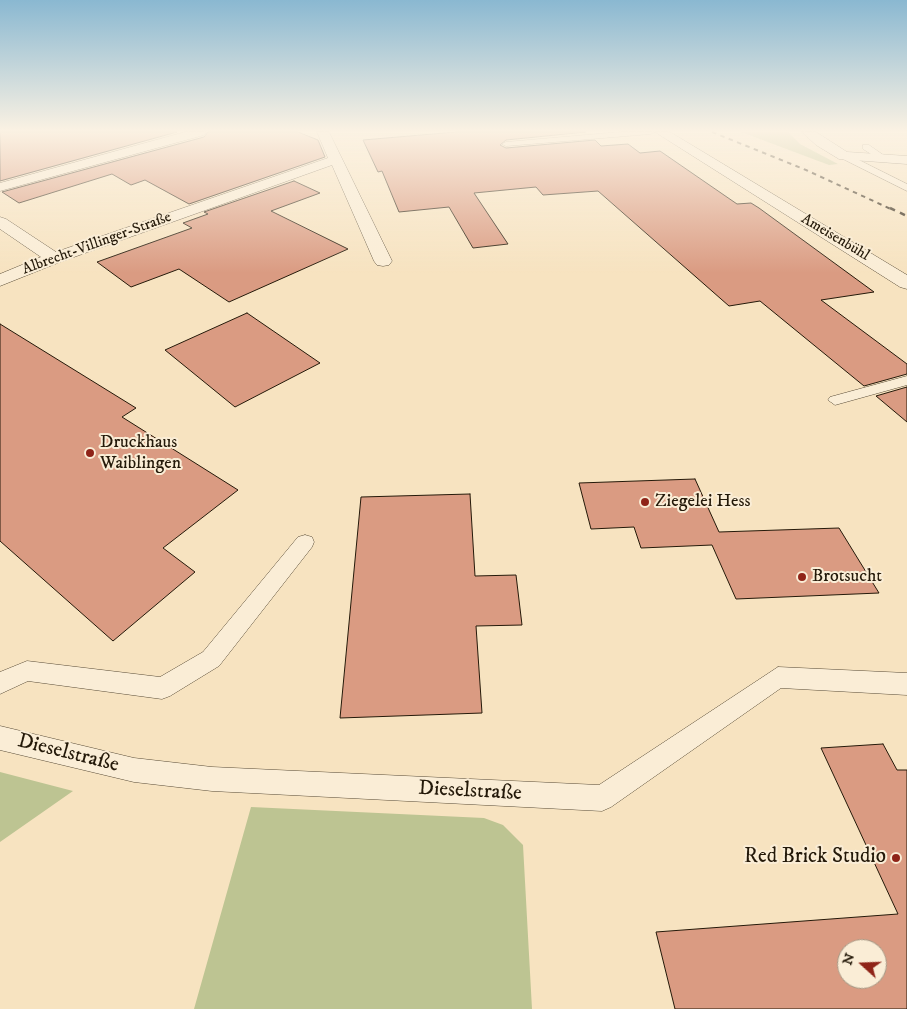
<!DOCTYPE html>
<meta charset="utf-8">
<style>
body{margin:0}
#map{position:relative;width:907px;height:1009px;overflow:hidden;background:#f7e3c0;font-family:"IM FELL DW Pica",serif}
canvas{display:block}
.north{position:absolute;left:837px;top:939px;width:50px;height:50px;box-sizing:border-box;background:#faedd6;border:1px solid #a49884;border-radius:50%;rotate:290deg;font-size:14px;font-weight:700;line-height:20px;text-align:center;color:#241909}
.north::after{content:'';display:block;margin:auto;width:18px;height:22px;background:#8f2418;clip-path:polygon(50% 0,100% 100%,50% 72%,0 100%)}
</style>
<div id="map">
<canvas width="907" height="1009"></canvas>
<div class="north">N</div>
</div>
<script>
const ctx = document.querySelector('canvas').getContext('2d');
ctx.lineJoin = 'round';
function fill(path, color) { ctx.fillStyle = color; ctx.fill(path, 'evenodd'); }
const poly = rows => new Path2D(rows.map(r => 'M' + r).join(''));
function strokePath(path, color, width, dash) { ctx.strokeStyle = color; ctx.lineWidth = width; ctx.lineCap = dash ? 'butt' : 'round'; ctx.setLineDash(dash || []); ctx.stroke(path); }
function label(font, color, halo, rows, align = 'center') {
  ctx.font = font + ' "IM FELL DW Pica",serif'; ctx.lineWidth = 4; ctx.setLineDash([]); ctx.textBaseline = 'middle'; ctx.strokeStyle = halo; ctx.fillStyle = color; for (const [text, x, y, turn = 0] of rows) {
    ctx.save(); ctx.translate(x, y); ctx.rotate((+turn || 0) * Math.PI / 180); ctx.textAlign = isNaN(turn) ? turn : align; if (halo) ctx.strokeText(text, 0, 0); ctx.fillText(text, 0, 0); ctx.restore();
  }
}
const green = poly([
 [741,132,788,132,800,144,838,164,829,165],
 [0,772,73,791,0,842],
 [251,807,484,818,503,825,523,845,532,1009,194,1009]
]);
const building = poly([
 [0,132,177,132,0,181,0,132],
 [208,132,298,132,318,140,325,157,189,204,145,180,131,185,112,174,19,203,2,192,204,137,208,132],
 [456,132,586,132,506,140,500,145,506,148,595,140,601,146,628,144,640,153,660,151,737,204,751,203,759,208,874,292,821,300,907,364,907,374,864,386,760,301,729,306,598,191,543,195,536,187,474,193,508,244,473,248,449,207,399,212,382,171,378,172,363,140,456,132],
 [294,181,320,193,271,211,348,249,229,302,179,269,131,287,97,262,192,228,183,223,208,214,204,212,294,181],
 [247,313,320,363,235,407,165,350,247,313],
 [0,324,136,408,122,417,238,490,163,548,195,572,113,641,0,541,0,324],
 [907,387,907,422,876,396,907,387],
 [695,479,719,532,839,528,879,593,736,599,712,545,641,548,634,527,591,529,579,483,695,479],
 [470,494,475,576,516,575,522,625,476,626,482,713,340,718,361,497,470,494],
 [883,744,897,770,907,770,907,1009,675,1009,656,932,898,914,821,748,883,744],
 [847,949,877,949,877,979,847,979,847,949]
]);
const lane = poly([
 [620,132,655,132,651,134,506,146,502,144,506,142,620,132],
 [863,145,869,145,889,159,882,161,863,149,863,145],
 [841,154,847,154,907,184,907,191,841,158,841,154],
 [907,376,907,385,835,405,828,400,830,397,907,376],
 [305,535,312,537,314,542,312,547,219,666,170,696,162,699,28,681,0,694,0,672,27,661,160,677,203,652,298,537,305,535],
 [778,667,907,673,907,695,781,688,611,807,602,811,212,791,134,782,0,750,0,726,134,758,212,767,599,785,778,667]
]);
const street = poly([
 [185,132,206,132,204,135,0,191,0,183,185,132],
 [317,132,329,132,392,261,389,265,383,266,377,265,374,261,332,165,60,262,0,286,0,274,41,257,0,229,0,217,6,219,56,252,328,158,317,132],
 [655,132,670,132,907,275,907,289,900,287,655,132],
 [802,132,816,132,847,152,907,156,907,164,839,159,816,145,802,132]
]);
const railFar1 = poly([
 [712,132,806,170,893,210]
]);
const rail = poly([
 [890,208,907,216]
]);
const markers = [
 [90,453,5,"#8f2418"],
 [645,502,5,"#8f2418"],
 [802,577,5,"#8f2418"],
 [896,858,5,"#8f2418"]
];
const farStreetnames = [
 ["Ameisenbühl",835,238,31],
 ["Albrecht-Villinger-Straße",97,244,-20]
];
const poiNames = [
 ["Druckhaus",100,443],
 ["Waiblingen",100,464],
 ["Ziegelei Hess",655,502],
 ["Brotsucht",812,577]
];
const nearStreetnames = [
 ["Dieselstraße",68,754,14],
 ["Dieselstraße",470,792,3]
];
const nearPoinames = [
 ["Red Brick Studio",886,858]
];
fill(green, '#bdc492');
fill(building, '#da9b82');
strokePath(building, '#241909', 1);
strokePath(lane, '#594c37', 1);
strokePath(street, '#594c37', 1);
fill(lane, '#faedd6');
fill(street, '#faedd6');
strokePath(railFar1, '#241909', 2, [4.5, 4.5]);
strokePath(rail, '#241909', 2.5, [5.5, 5.5]);
const sky = ctx.createLinearGradient(0, 0, 0, 273);
sky.addColorStop(0, '#8ab8d1');
sky.addColorStop(0.48, '#fbf2e3');
sky.addColorStop(1, '#fbf2e300');
ctx.fillStyle = sky;
ctx.fillRect(0, 0, 907, 273);
for (const [x, y, r, color] of markers) { const dot = new Path2D(); dot.arc(x, y, r, 0, 2 * Math.PI); ctx.fillStyle = color; ctx.fill(dot); strokePath(dot, '#faedd6', 2); }
label('15px', '#241909', '#faedd6', farStreetnames);
label('18px', '#241909', '#faedd6', poiNames, 'left');
label('21px', '#241909', '#faedd6', nearStreetnames);
label('21px', '#241909', '#faedd6', nearPoinames, 'right');
</script>
